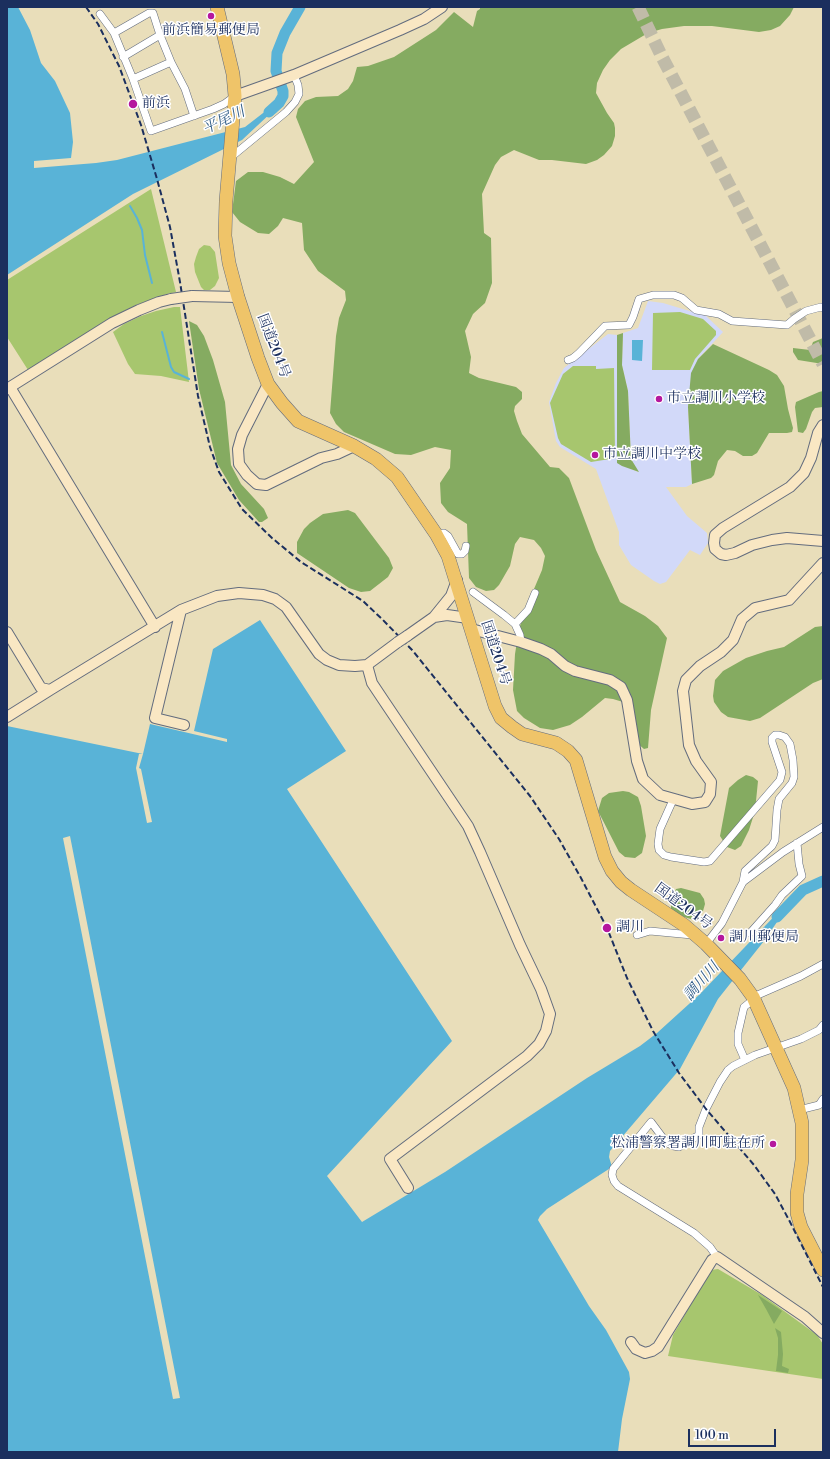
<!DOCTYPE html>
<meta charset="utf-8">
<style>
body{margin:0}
#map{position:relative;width:830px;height:1459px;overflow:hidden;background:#e9deba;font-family:"Libre Bodoni",serif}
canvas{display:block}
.frame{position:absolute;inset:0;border:8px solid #1b2f5e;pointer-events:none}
.scale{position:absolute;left:688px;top:1429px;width:88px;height:18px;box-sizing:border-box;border:2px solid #1b2f5e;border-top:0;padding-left:5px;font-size:12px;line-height:14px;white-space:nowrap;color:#1b2f5e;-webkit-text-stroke:3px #fff;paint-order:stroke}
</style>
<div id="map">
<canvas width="830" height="1459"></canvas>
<div class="frame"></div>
<div class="scale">100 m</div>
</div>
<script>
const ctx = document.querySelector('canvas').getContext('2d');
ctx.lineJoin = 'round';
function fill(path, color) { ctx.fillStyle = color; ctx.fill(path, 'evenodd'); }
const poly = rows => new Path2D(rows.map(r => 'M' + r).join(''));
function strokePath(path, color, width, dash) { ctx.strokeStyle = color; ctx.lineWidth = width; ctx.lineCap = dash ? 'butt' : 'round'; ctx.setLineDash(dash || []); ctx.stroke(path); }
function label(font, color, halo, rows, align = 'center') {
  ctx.font = font + ' "Libre Bodoni","Noto Serif JP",serif'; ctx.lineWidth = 3; ctx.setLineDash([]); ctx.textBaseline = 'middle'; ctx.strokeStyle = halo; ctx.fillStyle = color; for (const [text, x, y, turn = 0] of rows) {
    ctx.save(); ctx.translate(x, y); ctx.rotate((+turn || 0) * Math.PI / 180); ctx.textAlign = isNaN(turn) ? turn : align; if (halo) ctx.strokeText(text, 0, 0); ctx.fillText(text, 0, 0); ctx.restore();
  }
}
const built = poly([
 [648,301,663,303,706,316,723,332,698,359,688,407,692,484,686,487,666,487,687,516,707,533,708,543,700,555,690,550,666,582,660,584,654,581,631,565,619,545,619,532,596,469,560,447,556,441,549,402,556,383,564,368,608,334,617,335,617,462,638,472,631,459,628,391,622,365,623,333,638,328]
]);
const green = poly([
 [151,189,176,292,167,294,136,305,28,370,7,337,7,280],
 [204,245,210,246,215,252,219,278,215,286,210,290,204,290,201,287,195,272,194,264,196,257,199,249],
 [174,307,180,307,189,382,161,376,135,374,128,364,113,332,124,324,141,316,156,311],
 [680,312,703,319,716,331,716,335,695,359,690,370,652,370,653,313],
 [573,366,596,366,596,369,614,368,615,454,610,459,591,462,561,444,558,438,550,403,563,374],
 [718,1269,762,1295,817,1335,823,1344,823,1379,668,1356,673,1335,711,1270]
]);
const forest = poly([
 [480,7,794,7,790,15,780,26,771,30,759,32,712,26,684,26,662,29,648,33,621,49,610,60,603,70,597,83,596,93,607,113,614,123,615,128,615,136,612,146,604,155,597,160,586,164,552,160,539,160,514,150,501,157,495,165,482,194,484,233,491,238,492,283,485,303,473,314,465,331,471,357,469,373,479,378,516,387,522,392,522,399,515,406,514,411,517,421,522,434,550,467,559,468,569,478,596,550,620,602,645,616,658,626,667,638,651,710,648,748,644,749,629,736,626,725,627,712,623,702,613,699,605,698,582,717,570,725,553,730,540,728,524,718,517,711,513,690,515,654,519,629,526,608,542,570,545,556,541,548,534,540,520,537,515,544,510,566,499,585,494,590,486,591,476,587,469,578,467,524,448,512,441,503,440,483,450,468,451,450,435,447,411,455,395,454,344,432,336,424,330,413,336,336,339,318,346,300,345,291,318,271,304,250,302,223,283,218,278,226,269,234,258,233,240,222,232,212,236,181,248,172,263,172,280,177,294,184,314,162,296,117,298,109,305,101,316,97,338,96,348,89,353,81,357,67,368,66,394,57,436,30,454,12,473,27,477,11,480,9],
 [189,321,197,325,204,336,213,360,225,402,231,465,241,484,264,509,268,518,262,522,259,522,239,500,217,463,199,389],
 [623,333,622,365,628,391,631,459,639,472,622,466,617,463,617,335],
 [823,338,823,364,798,360,793,352,793,348,810,350,813,342],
 [713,344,769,370,777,375,784,386,788,409,793,428,792,432,787,433,769,433,757,453,752,456,743,456,735,451,727,450,718,461,714,475,711,478,692,484,688,407,691,373,698,359],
 [823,391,823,407,815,408,812,412,806,429,803,433,798,432,795,407,796,402,819,392],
 [348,510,355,513,389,558,393,568,388,577,370,591,361,592,349,588,297,553,297,542,304,529,310,523,323,514],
 [823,626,823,679,813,683,760,718,750,721,728,717,721,712,714,702,713,696,715,680,723,671,746,658,767,651,784,647,815,627],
 [746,775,753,777,758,781,755,811,749,830,741,846,735,850,727,847,720,836,729,788,738,780],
 [623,791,629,792,638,797,641,806,646,836,642,853,635,858,625,857,619,852,598,811,602,798,609,793],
 [681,888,700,893,704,899,705,904,703,911,694,920,671,913,671,901,676,889],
 [758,1295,782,1311,774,1324,766,1309],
 [775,1328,781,1332,783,1354,782,1366,789,1369,788,1373,776,1371,778,1355,778,1338]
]);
const water = poly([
 [7,7,18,7,30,30,41,63,55,81,70,113,73,142,71,158,34,161,34,168,96,163,117,160,245,127,276,103,280,103,273,111,242,140,133,194,7,275],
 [632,340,643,340,642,361,632,360],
 [260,620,346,751,287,789,452,1041,327,1176,362,1222,445,1172,587,1078,640,1046,657,1033,700,994,786,904,788,906,764,941,718,999,680,1069,610,1151,609,1157,612,1167,547,1209,540,1216,538,1220,589,1306,606,1330,629,1372,630,1379,622,1419,618,1452,7,1452,7,726,143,754,150,724,227,742,227,739,194,731,213,649]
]);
const pier = poly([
 [139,754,143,754,139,768,141,769,152,822,147,823,136,768],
 [70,836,180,1398,173,1399,63,838]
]);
const stream = poly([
 [130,206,137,218,142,230,145,255,152,283],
 [162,332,171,367,174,372,189,379]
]);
const river = poly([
 [269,112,279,103,283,96,283,91,276,71,277,53,285,33,300,7],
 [777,917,803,890,823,881]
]);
const highwayTunnel = poly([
 [638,7,662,57,823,364]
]);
const street = poly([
 [100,14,114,33],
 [160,35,153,13,149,13,114,33,133,79,151,131,213,109,224,104,235,96],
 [123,57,160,35,171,62,133,79],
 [171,62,185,89,194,116],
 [230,158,286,112,295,102,299,94,298,85,294,75],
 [568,360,573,358,579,353,605,326,629,325,633,317,639,299,653,295,674,295,682,298,696,310,719,314,732,321,787,325,794,319,806,311,821,307,823,308],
 [436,534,444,533,448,536,458,554,462,554,465,551,466,546],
 [473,592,504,615,515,624,520,635,521,642],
 [515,624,528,610,535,593],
 [673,800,660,829,658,844,659,850,664,855,671,857,704,862,710,861,780,780,782,772,772,742,772,738,775,735,779,735,785,737,790,744,793,760,794,777,792,783,779,799,777,810,775,840,772,846,745,871,743,882],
 [750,933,775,905,782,895,802,876,799,864,797,843],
 [637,935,650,931,692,935],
 [706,944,722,923,743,882,783,852,823,827],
 [753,997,801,976,823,964],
 [745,1060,738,1044,738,1033,744,1007,754,999],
 [799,1110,819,1105,823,1099],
 [717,1257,710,1247,694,1233,618,1186,614,1181,612,1175,613,1169,651,1122,666,1142,673,1146,679,1147,699,1135,699,1127,706,1109,720,1082,728,1070,733,1066,755,1055,801,1039,819,1030,823,1025]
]);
const secondary = poly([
 [235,96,294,75,400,30,424,19,442,7],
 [192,296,238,297],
 [268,384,242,435,238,449,239,464,247,475,257,484,266,485,321,458,337,454,354,446],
 [10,387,155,627],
 [7,389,112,323,139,310,159,302,171,299],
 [823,425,818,433,811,458,804,473,790,487,723,528,715,535,714,543,715,549,721,554,726,555,735,553,752,545,772,540,787,538,823,541],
 [181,610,155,718,184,725],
 [434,617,451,596,457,580],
 [471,629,521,642,541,649,551,654,565,666,575,671,610,680,621,687,627,700,637,761,643,779,660,795,692,804,705,802,710,794,711,782,696,761,689,745,683,691,686,680,700,666,721,652,733,640,742,619,755,608,789,600,823,563],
 [7,632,41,688,50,690,181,610,217,596,239,593,263,595,275,599,286,607,319,654,327,660,339,665,355,666,367,665,398,642],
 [407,636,434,617,447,615,468,618],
 [367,665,372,683,384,701,468,826,480,852,520,945,541,989,550,1014,546,1031,539,1044,527,1056,390,1159,408,1188],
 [7,717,50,690],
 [631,1342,636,1349,645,1353,652,1351,658,1347,712,1260,717,1257,805,1317,823,1333]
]);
const highway = poly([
 [217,7,233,74,235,96,226,201,225,236,229,263,238,297,258,358,268,384,282,403,298,421,354,446,376,459,397,477,436,534,448,556,495,706,501,718,512,727,522,734,556,743,568,751,576,760,605,857,612,871,621,882,631,890,684,925,706,944,740,979,753,997,794,1088,802,1123,802,1160,797,1194,797,1213,801,1227,823,1270]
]);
const rail = poly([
 [86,7,98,24,119,66,141,125,157,179,170,227,180,282,198,396,210,447,219,472,242,509,272,538,301,562,363,601,383,620,413,651,530,796,559,839,581,878,607,928,627,978,653,1031,679,1073,706,1109,754,1165,775,1194,789,1220,823,1287]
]);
const secondaryBridge = poly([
 [171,299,192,296],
 [398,642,407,636]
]);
const markers = [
 [211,16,4,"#b5179e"],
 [133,104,5,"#b5179e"],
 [659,399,4,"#b5179e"],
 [595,455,4,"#b5179e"],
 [607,928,5,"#b5179e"],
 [721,938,4,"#b5179e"],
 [773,1144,4,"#b5179e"]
];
const poiNames = [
 ["前浜簡易郵便局",211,31,"center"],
 ["前浜",142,104],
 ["市立調川小学校",667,399],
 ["市立調川中学校",603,455],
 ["調川",616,928],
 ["調川郵便局",729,938],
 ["松浦警察署調川町駐在所",765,1144,"right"]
];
const streetNames = [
 ["国道204号",273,346,69],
 ["国道204号",495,653,72],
 ["国道204号",683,907,36]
];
const waterNames = [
 ["平尾川",224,121,-25],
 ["調川川",702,982,-49]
];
fill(built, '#d2d9f9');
fill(green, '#a7c66e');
fill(forest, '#85ab61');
fill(water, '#59b3d7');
fill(pier, '#e9deba');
strokePath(stream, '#59b3d7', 2);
strokePath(river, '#59b3d7', 11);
strokePath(highwayTunnel, '#c0bba8', 13, [13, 6]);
strokePath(street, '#636c7e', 8);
strokePath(secondary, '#636c7e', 12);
strokePath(highway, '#636c7e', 14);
strokePath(street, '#fff', 7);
strokePath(secondary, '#f9e7c3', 10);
strokePath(highway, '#efc469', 13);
strokePath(rail, '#1b2f5e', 2, [6, 3]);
strokePath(secondaryBridge, '#636c7e', 12, []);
strokePath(secondaryBridge, '#f9e7c3', 10);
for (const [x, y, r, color] of markers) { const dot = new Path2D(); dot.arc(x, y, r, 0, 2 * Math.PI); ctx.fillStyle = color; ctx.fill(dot); strokePath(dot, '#fff', 1.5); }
label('14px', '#1b2f5e', '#fff', poiNames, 'left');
label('14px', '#1b2f5e', '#fff', streetNames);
label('italic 15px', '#315d88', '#fff', waterNames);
</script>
